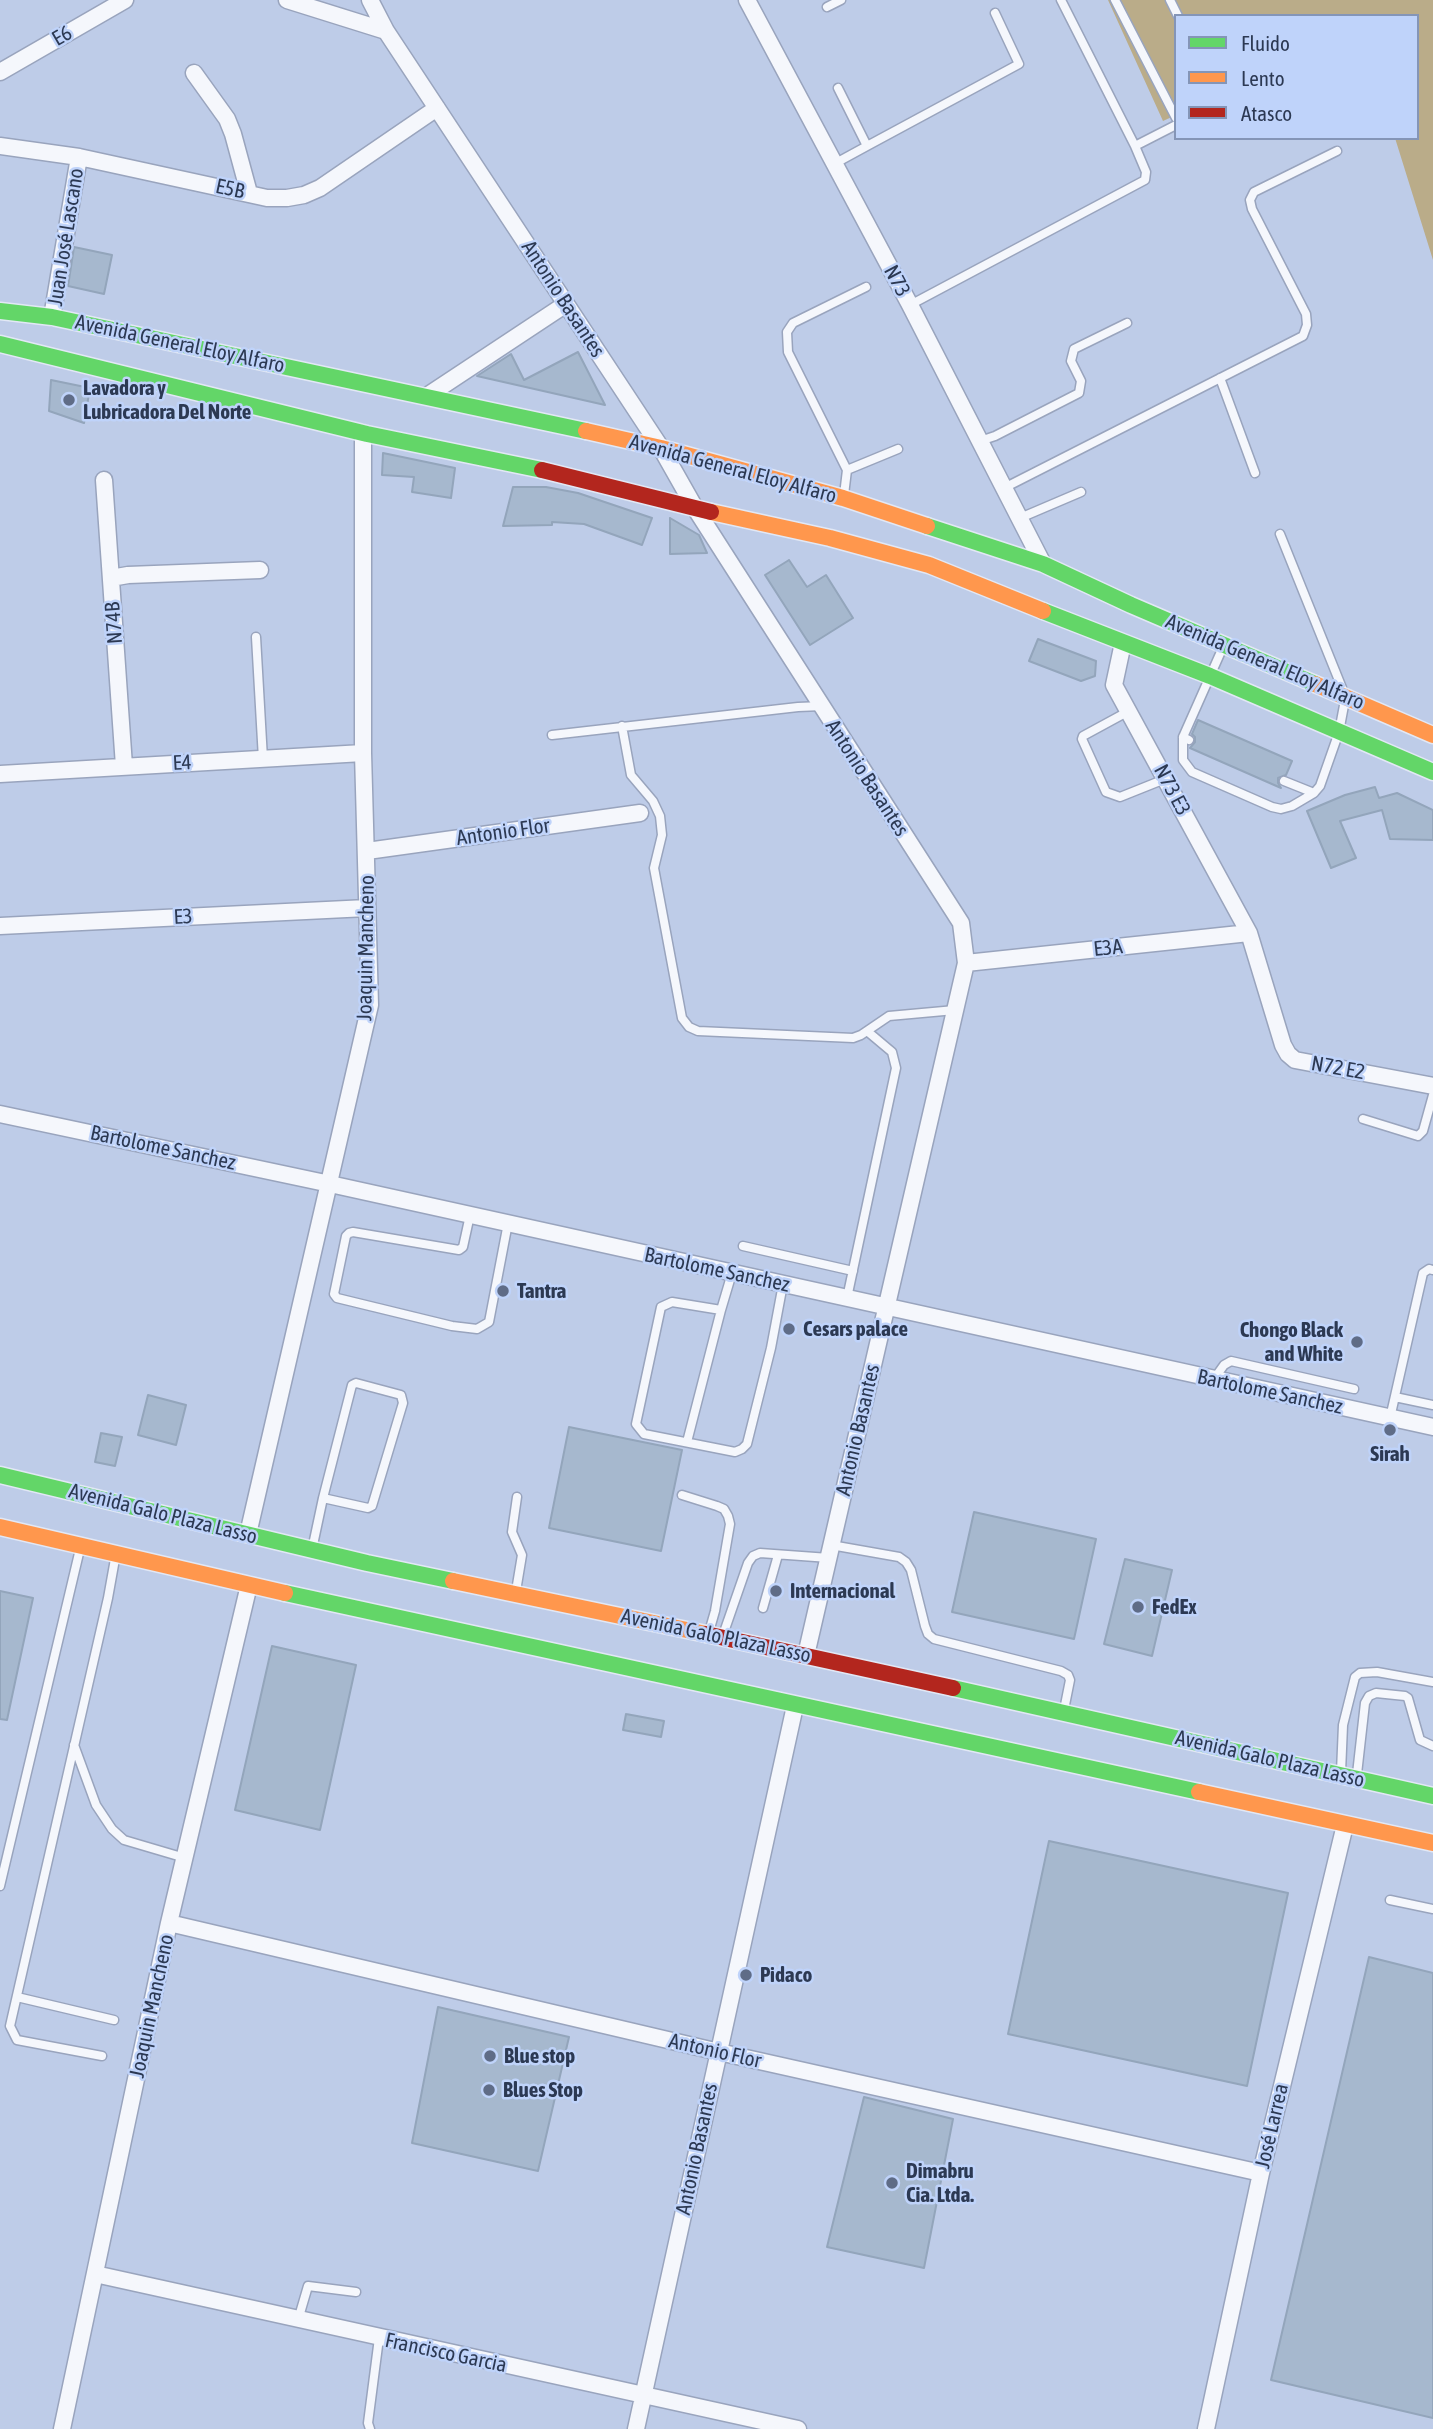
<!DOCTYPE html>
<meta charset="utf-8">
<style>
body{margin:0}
#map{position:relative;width:1433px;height:2429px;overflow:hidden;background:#becce8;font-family:"Asap Condensed",sans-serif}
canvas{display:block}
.legend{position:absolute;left:1174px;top:14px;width:245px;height:126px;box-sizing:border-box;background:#bfd3fa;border:2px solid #8495b7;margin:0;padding:9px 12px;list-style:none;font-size:21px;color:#2c3953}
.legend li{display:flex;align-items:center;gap:14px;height:35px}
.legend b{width:35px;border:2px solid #8495b7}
</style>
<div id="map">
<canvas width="1433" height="2429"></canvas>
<ul class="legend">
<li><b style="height:9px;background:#63d668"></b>Fluido</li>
<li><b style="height:9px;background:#ff974d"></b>Lento</li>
<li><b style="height:9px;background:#b3261e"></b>Atasco</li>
</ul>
</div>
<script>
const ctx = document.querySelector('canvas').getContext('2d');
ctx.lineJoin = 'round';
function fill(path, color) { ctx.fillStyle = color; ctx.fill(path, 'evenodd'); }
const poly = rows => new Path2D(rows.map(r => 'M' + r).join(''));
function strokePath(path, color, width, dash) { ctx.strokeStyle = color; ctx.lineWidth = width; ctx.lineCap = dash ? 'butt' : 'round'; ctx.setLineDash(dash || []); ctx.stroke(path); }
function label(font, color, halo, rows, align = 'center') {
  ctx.font = font + ' "Asap Condensed",sans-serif'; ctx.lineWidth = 5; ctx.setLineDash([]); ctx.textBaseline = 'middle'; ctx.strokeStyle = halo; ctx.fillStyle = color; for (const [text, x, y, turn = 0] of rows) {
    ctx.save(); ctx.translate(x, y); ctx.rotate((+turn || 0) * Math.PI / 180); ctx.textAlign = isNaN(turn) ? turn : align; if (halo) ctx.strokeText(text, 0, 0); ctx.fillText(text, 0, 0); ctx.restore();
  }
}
const green = poly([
 [1108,0,1433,0,1433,260,1395,138,1417,138,1417,16,1176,16,1176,115,1163,121]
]);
const building = poly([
 [74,247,112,255,104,294,68,286,74,247],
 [578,352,605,405,477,376,511,354,524,380,578,352],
 [51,380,90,388,84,423,49,411,51,380],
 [383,453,455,468,451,498,412,492,414,477,382,475,383,453],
 [513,487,546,487,578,493,652,518,642,545,584,524,552,522,552,525,503,526,513,487],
 [670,518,699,535,707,553,670,554,670,518],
 [789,560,807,587,826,575,853,618,810,645,765,575,789,560],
 [1038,639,1096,661,1095,676,1081,681,1029,661,1038,639],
 [1198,720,1292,761,1286,775,1278,778,1278,783,1281,788,1190,748,1195,742,1195,737,1192,734,1198,720],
 [1375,787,1379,798,1397,793,1433,810,1433,840,1390,839,1382,810,1340,821,1356,858,1331,868,1307,811,1345,795,1375,787],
 [148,1395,186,1405,176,1445,138,1435,148,1395],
 [569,1427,682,1450,661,1551,549,1528,569,1427],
 [101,1433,122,1437,115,1466,95,1462,101,1433],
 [974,1512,1096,1539,1074,1639,952,1612,974,1512],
 [1125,1559,1172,1570,1152,1656,1104,1644,1125,1559],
 [0,1591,33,1598,7,1720,0,1719,0,1591],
 [272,1646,356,1665,320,1830,235,1810,272,1646],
 [626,1714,664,1721,661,1737,623,1730,626,1714],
 [1049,1841,1288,1893,1247,2086,1008,2034,1049,1841],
 [1369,1957,1433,1973,1433,2418,1271,2380,1369,1957],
 [438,2007,569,2037,538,2171,412,2143,438,2007],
 [864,2097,953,2119,924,2268,827,2247,864,2097]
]);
const lane = poly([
 [1115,0,1176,118],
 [1170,0,1178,16],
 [827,7,841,0],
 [867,146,1019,64,995,13],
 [1135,146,1176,125],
 [834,164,867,146,838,88],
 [910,305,1145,180,1146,172,1135,146,1061,0],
 [1220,378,1255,473],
 [980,441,995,436,1079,393,1081,381,1071,361,1074,349,1127,323],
 [847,470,898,449],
 [1004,488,1303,336,1307,325,1306,314,1252,209,1250,200,1254,192,1337,151],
 [844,495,847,470,788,352,787,332,793,323,866,287],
 [1020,518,1081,492],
 [1280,534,1342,688],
 [256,637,263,759],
 [1129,711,1083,736,1082,739,1106,792,1120,797,1165,779],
 [622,726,631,775,653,801,660,816,662,835,654,868,682,1018,689,1027,698,1031,853,1038,861,1035,889,1016,955,1010],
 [552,735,798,707,822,706],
 [1183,737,1183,760,1192,772,1272,807,1281,809,1292,806,1314,793],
 [1189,740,1183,737,1223,647],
 [1284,781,1314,793,1320,786,1339,732,1345,700],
 [1363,1119,1418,1136,1423,1131,1433,1095],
 [470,1215,463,1247,459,1250,353,1232,349,1233,346,1236,334,1294,337,1298,452,1326,477,1329,489,1322,508,1223],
 [743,1246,853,1271],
 [732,1273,721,1310,672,1302,661,1307,636,1424,644,1434,735,1452,742,1449,747,1444,771,1348,783,1284],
 [847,1298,896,1068,892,1052,867,1031],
 [1214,1379,1224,1365,1231,1361,1354,1389],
 [1395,1397,1433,1405],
 [1390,1418,1423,1273,1429,1269,1433,1270],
 [687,1442,721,1310],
 [682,1495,717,1506,724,1509,728,1516,730,1524,715,1611,709,1632],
 [313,1545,323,1498,352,1385,356,1383,401,1395,403,1403,372,1506,368,1508,323,1498],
 [831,1545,899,1557,906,1562,911,1570,925,1626,928,1634,934,1639,1061,1671,1068,1675,1070,1680,1064,1710],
 [516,1591,522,1555,512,1532,517,1497],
 [763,1608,778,1555],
 [723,1635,748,1563,753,1556,760,1553,829,1558],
 [74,1745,96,1805,112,1829,124,1840,185,1858],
 [1341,1772,1343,1725,1355,1677,1360,1673,1377,1672,1433,1682],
 [1357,1774,1365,1703,1369,1696,1376,1693,1405,1696,1408,1698,1420,1740,1433,1746],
 [0,1886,80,1549],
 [1390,1900,1433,1909],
 [17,1997,114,2020],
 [102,2056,17,2040,10,2026,108,1598,115,1559],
 [298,2320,308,2286,356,2292],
 [370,2429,368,2423,379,2338]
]);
const street = poly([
 [287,0,386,31],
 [370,0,386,31,661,448,695,508,961,923,966,963,806,1655],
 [747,0,910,305,1043,564],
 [0,72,125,0],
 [194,73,227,119,233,134,249,193],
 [0,146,79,157,267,198,287,198,304,195,320,188,437,108],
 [52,317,79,157],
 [427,396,566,304],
 [104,480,124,766],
 [111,578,128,575,260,570],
 [1123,643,1114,685,1249,933,1283,1045,1288,1054,1295,1060,1433,1086],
 [0,774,363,753],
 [367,851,640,813],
 [0,926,367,908],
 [966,963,1249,933],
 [0,1114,330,1184,1433,1427],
 [248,1534,370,1005,363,753,363,433],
 [169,1923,719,2052,1261,2173],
 [95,2274,798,2429],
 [62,2429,169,1923,249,1585],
 [636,2429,795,1706],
 [1206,2429,1261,2173,1345,1825]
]);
const fast = poly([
 [0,311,52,317,586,431],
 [0,344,367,434,542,470],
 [927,526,1043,564,1131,605,1315,684],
 [1043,611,1210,676,1433,772],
 [0,1475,367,1563,453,1581],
 [285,1593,1199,1792],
 [953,1688,1433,1796]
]);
const slow = poly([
 [586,431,661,448,843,498,927,526],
 [711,512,830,538,929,565,1043,611],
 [1315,684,1433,735],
 [0,1527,285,1593],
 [453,1581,706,1634],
 [1199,1792,1433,1843]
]);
const jam = poly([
 [542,470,711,512],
 [706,1634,953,1688]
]);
const markers = [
 [69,400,7,"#5f6c87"],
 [503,1291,7,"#5f6c87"],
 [789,1329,7,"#5f6c87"],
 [1357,1342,7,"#5f6c87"],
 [1390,1430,7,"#5f6c87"],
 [776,1591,7,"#5f6c87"],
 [1138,1607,7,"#5f6c87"],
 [746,1975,7,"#5f6c87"],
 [490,2056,7,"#5f6c87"],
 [489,2090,7,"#5f6c87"],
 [892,2183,7,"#5f6c87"]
];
const streetNames = [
 ["E6",62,36,-30],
 ["E5B",230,189,12],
 ["Juan José Lascano",66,237,-81],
 ["N73",897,281,62],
 ["Antonio Basantes",563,299,57],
 ["Avenida General Eloy Alfaro",180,344,12],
 ["Avenida General Eloy Alfaro",733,469,15],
 ["N74B",114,623,-94],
 ["Avenida General Eloy Alfaro",1265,662,23],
 ["E4",182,763,-3],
 ["Antonio Basantes",867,778,57],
 ["N73 E3",1172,790,62],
 ["Antonio Flor",503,832,-8],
 ["E3",183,917,-3],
 ["Joaquin Mancheno",366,948,-89],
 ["E3A",1108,948,-6],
 ["N72 E2",1338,1068,10],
 ["Bartolome Sanchez",163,1148,12],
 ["Bartolome Sanchez",717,1270,12],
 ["Bartolome Sanchez",1270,1392,12],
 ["Antonio Basantes",858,1430,-77],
 ["Avenida Galo Plaza Lasso",163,1514,14],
 ["Avenida Galo Plaza Lasso",716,1636,12],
 ["Avenida Galo Plaza Lasso",1270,1759,13],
 ["Joaquin Mancheno",152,2006,-78],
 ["Antonio Flor",715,2051,13],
 ["José Larrea",1272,2126,-77],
 ["Antonio Basantes",697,2149,-78],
 ["Francisco Garcia",446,2353,12]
];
const poiNames = [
 ["Lavadora y",83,388],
 ["Lubricadora Del Norte",83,412],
 ["Tantra",517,1291],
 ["Cesars palace",803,1329],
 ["Chongo Black",1343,1330,"right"],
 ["and White",1343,1354,"right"],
 ["Sirah",1390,1454,"center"],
 ["Internacional",790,1591],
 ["FedEx",1152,1607],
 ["Pidaco",760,1975],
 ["Blue stop",504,2056],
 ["Blues Stop",503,2090],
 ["Dimabru",906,2171],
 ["Cia. Ltda.",906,2195]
];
fill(green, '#baac89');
fill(building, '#a6b8ce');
strokePath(building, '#93a5bb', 2);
strokePath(lane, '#99a4bd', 11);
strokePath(street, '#99a4bd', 19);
strokePath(fast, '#e2e8f5', 19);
strokePath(slow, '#e2e8f5', 19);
strokePath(jam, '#e2e8f5', 19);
strokePath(lane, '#f5f7fc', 8);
strokePath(street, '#f5f7fc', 16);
strokePath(fast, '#63d668', 16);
strokePath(slow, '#ff974d', 16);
strokePath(jam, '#b3261e', 16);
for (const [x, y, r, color] of markers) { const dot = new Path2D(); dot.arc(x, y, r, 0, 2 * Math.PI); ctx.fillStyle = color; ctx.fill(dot); strokePath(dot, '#bfd3fa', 2.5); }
label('21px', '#2c3953', '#bfd3fa', streetNames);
label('bold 21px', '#2c3953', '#bfd3fa', poiNames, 'left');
</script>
